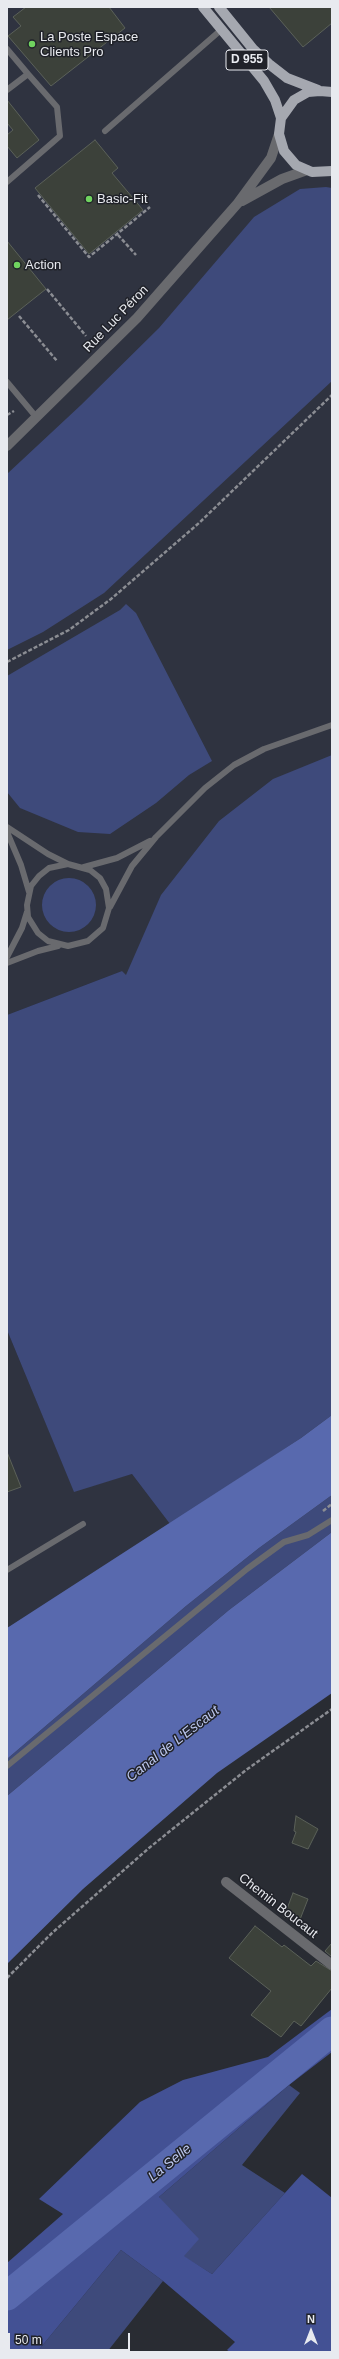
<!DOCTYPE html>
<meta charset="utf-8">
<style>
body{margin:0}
#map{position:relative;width:339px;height:2359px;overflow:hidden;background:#292c33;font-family:Arial,sans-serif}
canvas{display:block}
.frame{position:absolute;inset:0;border:8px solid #e8eaef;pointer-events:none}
.north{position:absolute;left:291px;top:2311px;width:40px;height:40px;-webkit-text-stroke:3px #202229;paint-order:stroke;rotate:0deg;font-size:11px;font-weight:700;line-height:16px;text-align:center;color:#e8eaef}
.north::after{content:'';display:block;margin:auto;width:14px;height:18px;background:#e8eaef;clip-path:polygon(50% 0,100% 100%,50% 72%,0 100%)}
.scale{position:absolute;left:8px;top:2333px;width:122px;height:18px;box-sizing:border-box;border:2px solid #e8eaef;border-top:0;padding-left:5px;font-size:12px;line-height:14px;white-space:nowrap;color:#e8eaef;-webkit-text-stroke:3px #202229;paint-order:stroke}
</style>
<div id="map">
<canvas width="339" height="2359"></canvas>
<div class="frame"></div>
<div class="north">N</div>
<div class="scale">50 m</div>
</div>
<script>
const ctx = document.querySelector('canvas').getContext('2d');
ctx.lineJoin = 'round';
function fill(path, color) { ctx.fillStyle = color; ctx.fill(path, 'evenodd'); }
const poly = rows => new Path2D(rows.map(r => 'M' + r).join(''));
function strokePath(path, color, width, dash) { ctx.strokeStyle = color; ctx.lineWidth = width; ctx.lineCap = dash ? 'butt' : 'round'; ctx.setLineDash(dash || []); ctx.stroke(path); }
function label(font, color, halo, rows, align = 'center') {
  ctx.font = font + ' Arial,sans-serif'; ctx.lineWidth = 3; ctx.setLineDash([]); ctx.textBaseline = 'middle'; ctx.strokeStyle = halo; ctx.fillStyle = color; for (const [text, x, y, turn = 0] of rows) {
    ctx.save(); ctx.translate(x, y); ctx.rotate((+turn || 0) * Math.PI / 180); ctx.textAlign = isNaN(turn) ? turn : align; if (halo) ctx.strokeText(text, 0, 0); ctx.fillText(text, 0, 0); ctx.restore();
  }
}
const built = poly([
 [7,7,332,7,332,1030,221,1084,122,971,7,1015],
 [7,1330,74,1491,132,1474,170,1524,7,1628]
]);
const green = poly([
 [326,187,332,188,332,381,104,593,43,632,7,650,7,474,81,405,159,328,254,217,300,189],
 [126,604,136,613,212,761,189,775,156,803,110,834,78,832,20,808,7,792,7,676,120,610],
 [332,755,332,1415,301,1438,170,1524,132,1474,74,1492,7,1330,7,1015,122,971,126,975,161,895,219,821,273,779],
 '42 905a27 27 0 1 1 54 0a27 27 0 1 1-54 0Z',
 [332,1495,332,1532,229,1610,7,1796,7,1759,186,1606,259,1548],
 [289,2085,300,2093,242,2165,285,2193,212,2274,183,2256,159,2197],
 [121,2250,163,2281,107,2352,37,2352]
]);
const forest = poly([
 [332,2009,332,2052,289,2085,159,2197,199,2239,184,2256,212,2274,302,2174,332,2198,332,2352,230,2352,227,2350,235,2342,163,2281,121,2250,37,2352,7,2352,7,2263,63,2214,39,2199,140,2102,183,2080,268,2057]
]);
const water = poly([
 [332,1415,332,1495,259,1548,186,1606,7,1759,7,1628,301,1438],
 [332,1532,332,1693,217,1773,83,1889,7,1964,7,1796,229,1610]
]);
const river = poly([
 [7,2296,332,2031]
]);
const building = poly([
 [26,7,109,7,125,28,51,86,8,36,21,26,13,17,26,7],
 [269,7,332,7,332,23,303,47,269,7],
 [7,100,39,140,17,158,7,146,7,135,13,130,7,123,7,100],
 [95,140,118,168,112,173,143,210,89,254,35,188,95,140],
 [7,241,46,289,7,320,7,241],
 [7,1452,21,1487,7,1492,7,1452],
 [296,1816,318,1829,308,1849,292,1843,296,1832,294,1831,296,1816],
 [293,1893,308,1899,299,1922,284,1917,293,1893],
 [255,1926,282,1947,284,1945,311,1966,316,1961,332,1971,332,1988,301,2026,294,2021,281,2037,251,2015,271,1991,229,1958,255,1926],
 [332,1943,332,1957,325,1951,332,1943]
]);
const path = poly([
 [38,195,89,257,150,207],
 [118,235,136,255],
 [47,289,86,336],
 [19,316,57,361],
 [7,415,14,411],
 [7,662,69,630,111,599,199,523,332,395],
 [323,1511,332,1504],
 [7,1978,52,1933,149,1848,246,1770,332,1709]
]);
const service = poly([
 [7,49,28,74,7,90],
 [105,131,222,29],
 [7,182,60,136,57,107,28,74],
 [7,382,37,418],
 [7,827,48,854,68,864,90,870,100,878,106,889,109,908,103,928,88,941,68,946,48,941,38,933,28,917,27,905,31,886,39,876,49,868,68,864],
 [7,832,21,865,29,892],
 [84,867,117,858,150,841],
 [110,907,132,866,156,837,205,788,234,765,264,749,332,725],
 [7,957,22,928,27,912],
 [7,963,38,951,58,946],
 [7,1570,83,1524],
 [7,1766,247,1569,284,1542,308,1535,332,1520]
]);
const minor = poly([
 [242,201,282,179,307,170],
 [7,446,137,318,238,203,271,158,279,134],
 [226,1882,332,1965]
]);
const primary = poly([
 [203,7,264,81,275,100,281,118],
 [219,7,253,49,269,64,287,78,318,90],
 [332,92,320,91,308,92,294,100,281,118,279,134,284,151,296,165,312,172,332,171]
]);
const markers = [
 [32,44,4,"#70d35f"],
 [89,199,4,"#70d35f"],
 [17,265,4,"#70d35f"]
];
const shields = [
 [247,60,42]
];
const shieldNames = [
 ["D 955",247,60]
];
const poiNames = [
 ["La Poste Espace",40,37],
 ["Clients Pro",40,52],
 ["Basic-Fit",97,199],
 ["Action",25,265]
];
const streetNames = [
 ["Rue Luc Péron",116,319,-46],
 ["Chemin Boucaut",278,1906,38]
];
const waterNames = [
 ["Canal de L'Escaut",173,1744,-38],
 ["La Selle",170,2163,-39]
];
fill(built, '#2f3340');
fill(green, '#3e4a7b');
fill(forest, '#435194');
fill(water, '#5869ae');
strokePath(river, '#5869ae', 29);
fill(building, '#3c413a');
strokePath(building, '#5b6159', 1);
strokePath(path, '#8b8d93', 2.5, [4, 2]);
strokePath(service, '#696a6e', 6);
strokePath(minor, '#696a6e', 10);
strokePath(primary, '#a5a8b0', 10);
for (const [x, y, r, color] of markers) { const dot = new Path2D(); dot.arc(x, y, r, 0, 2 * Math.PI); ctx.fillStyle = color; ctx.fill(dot); strokePath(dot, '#202229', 1.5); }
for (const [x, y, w] of shields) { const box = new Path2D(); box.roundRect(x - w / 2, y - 10, w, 20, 3); ctx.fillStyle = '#202229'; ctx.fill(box); strokePath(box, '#e8eaef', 1); }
label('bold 12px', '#e8eaef', null, shieldNames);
label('13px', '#e8eaef', '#202229', poiNames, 'left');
label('13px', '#e8eaef', '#202229', streetNames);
label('italic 14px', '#bbc6ed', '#202229', waterNames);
</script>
